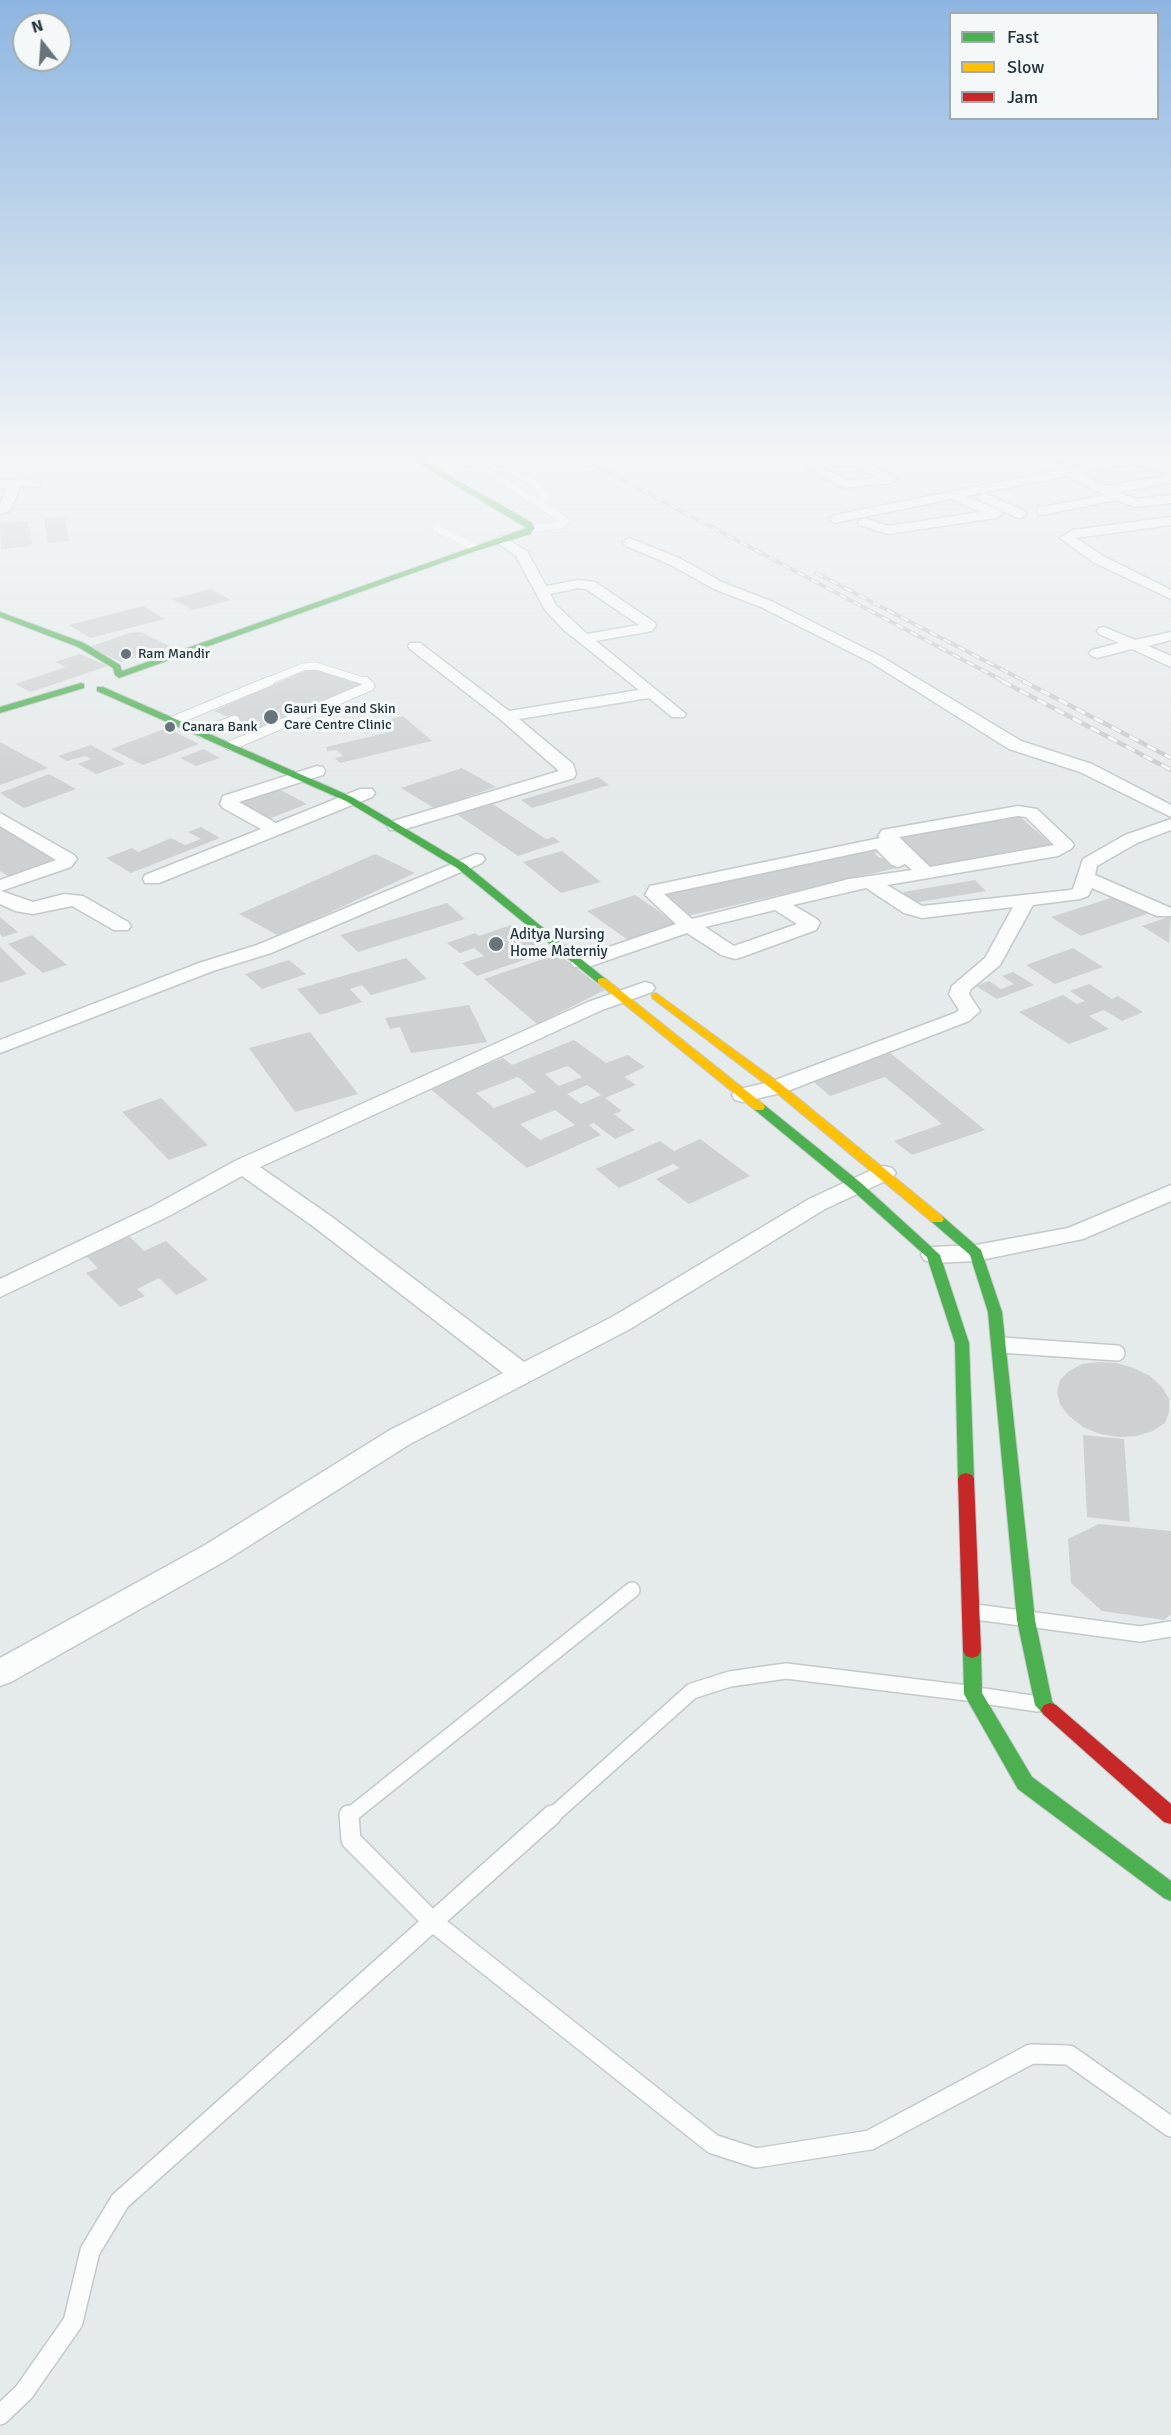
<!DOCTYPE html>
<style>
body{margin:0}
#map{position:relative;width:1171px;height:2435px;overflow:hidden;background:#e5eaea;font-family:Signika,sans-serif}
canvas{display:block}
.legend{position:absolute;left:949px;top:12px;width:210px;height:108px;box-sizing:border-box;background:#f4f8f9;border:2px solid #a1aaae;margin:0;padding:8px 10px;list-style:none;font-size:18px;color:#24353d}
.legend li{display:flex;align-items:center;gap:12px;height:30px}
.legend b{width:30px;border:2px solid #a1aaae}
.north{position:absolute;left:12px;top:12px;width:60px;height:60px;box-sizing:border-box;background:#f4f8f9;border:2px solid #a1aaae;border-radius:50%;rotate:343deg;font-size:16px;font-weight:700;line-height:24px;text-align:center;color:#24353d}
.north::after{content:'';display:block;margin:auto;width:21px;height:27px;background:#68747a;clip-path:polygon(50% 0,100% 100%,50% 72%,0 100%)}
</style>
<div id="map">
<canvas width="1171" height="2435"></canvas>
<ul class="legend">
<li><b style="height:8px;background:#4caf50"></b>Fast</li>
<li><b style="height:8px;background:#ffc107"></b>Slow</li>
<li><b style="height:8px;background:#c62828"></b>Jam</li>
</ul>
<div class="north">N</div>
</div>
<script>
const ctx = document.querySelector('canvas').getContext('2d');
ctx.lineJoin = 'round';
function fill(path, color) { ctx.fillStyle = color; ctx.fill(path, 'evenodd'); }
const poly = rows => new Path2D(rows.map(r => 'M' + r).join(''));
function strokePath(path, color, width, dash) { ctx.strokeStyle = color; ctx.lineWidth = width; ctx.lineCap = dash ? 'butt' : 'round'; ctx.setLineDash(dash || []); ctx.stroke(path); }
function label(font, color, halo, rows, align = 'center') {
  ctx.font = font + ' Signika,sans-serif'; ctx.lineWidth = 6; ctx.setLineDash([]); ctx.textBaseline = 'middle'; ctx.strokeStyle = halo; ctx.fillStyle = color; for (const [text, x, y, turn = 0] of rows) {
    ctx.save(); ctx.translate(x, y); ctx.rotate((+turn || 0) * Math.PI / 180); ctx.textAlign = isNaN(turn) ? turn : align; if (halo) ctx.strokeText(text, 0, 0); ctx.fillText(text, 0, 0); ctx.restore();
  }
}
const building = poly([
 [1045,460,1080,460,1080,462,1055,465],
 [65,517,69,541,48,543,44,519],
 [28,521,32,546,1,549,0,523],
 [210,589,231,600,193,610,172,599],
 [143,606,165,619,90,638,69,625],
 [141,632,172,647,121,662,89,647,129,633],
 [80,654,108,666,31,692,15,684,66,667,55,662],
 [311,668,362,684,259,729,214,711],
 [403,716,432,741,340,763,335,758,343,756,336,750,327,751,326,747,394,731,383,721],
 [167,728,199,744,143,765,111,749],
 [0,742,48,768,0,785],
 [91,745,125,764,96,774,78,764,91,759,85,756,67,761,58,756],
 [204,749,220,758,196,766,180,758],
 [462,768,496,787,434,808,401,788],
 [49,774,76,789,24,808,0,793],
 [598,777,609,785,532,808,521,800],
 [275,787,307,804,266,820,233,803],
 [490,802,546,839,553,837,560,842,518,856,455,813],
 [1018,815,1057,849,930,870,894,835],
 [0,823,59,859,11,878,0,871],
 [201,827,220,838,131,873,106,858,132,848,138,852,171,838,185,845,201,839,188,832],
 [878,845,882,851,874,853,880,858,891,859,901,867,683,917,661,894],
 [562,851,601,882,561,893,523,862],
 [375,854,415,873,279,936,239,914],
 [975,880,986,891,913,903,903,892],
 [635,895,679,925,631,942,587,911],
 [1120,895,1150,913,1081,936,1051,917],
 [447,903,465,919,358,952,340,935],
 [1171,916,1169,943,1142,926],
 [0,917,18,932,3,937,0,934],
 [511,925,547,952,477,976,462,963,484,956,474,948,460,953,447,943,475,933,479,936],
 [32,935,67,965,43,973,8,944],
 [0,947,27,974,0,983],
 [1073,948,1103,967,1055,984,1026,965],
 [558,954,605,990,537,1024,484,979],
 [406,958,427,979,371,995,362,985,350,989,362,1002,320,1015,297,989],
 [289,960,306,974,262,989,245,974],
 [1013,972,1034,985,997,999,976,986,989,981,1001,989,1014,984,1002,976],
 [1089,984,1112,999,1118,996,1143,1012,1122,1021,1104,1010,1089,1016,1109,1029,1069,1044,1019,1012,1063,995,1077,1004,1085,1001,1070,991],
 [469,1005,487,1042,411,1053,400,1027,390,1029,385,1018],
 [310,1032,358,1094,295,1112,249,1048],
 [574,1040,606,1063,628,1055,645,1067,624,1077,636,1085,605,1098,622,1111,614,1114,635,1130,615,1139,594,1123,589,1125,601,1135,527,1168,429,1088,503,1058,512,1065],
 [568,1066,582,1077,559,1086,545,1074],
 [518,1077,536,1092,494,1108,476,1093],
 [587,1085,601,1095,581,1104,567,1094],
 [555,1110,575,1125,540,1140,520,1124],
 [889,1052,985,1130,912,1155,894,1141,942,1124,885,1077,830,1096,809,1078],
 [161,1098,208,1145,169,1160,122,1112],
 [700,1139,750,1176,689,1204,656,1179,680,1168,673,1164,619,1188,596,1169,660,1141,674,1151],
 [129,1236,144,1251,166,1241,208,1280,176,1295,159,1278,137,1289,145,1296,120,1307,86,1273,98,1268,86,1256],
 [1098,1362,1116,1363,1134,1368,1150,1376,1162,1387,1169,1399,1169,1412,1165,1423,1153,1431,1137,1436,1119,1437,1100,1434,1083,1427,1069,1416,1060,1404,1057,1392,1060,1380,1069,1371,1082,1364],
 [1083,1435,1124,1439,1130,1522,1087,1517],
 [1099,1524,1171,1531,1171,1614,1164,1620,1102,1611,1071,1583,1068,1539]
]);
const laneFar3 = poly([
 [470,460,566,521,560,525,530,529],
 [494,460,538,486,546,498,536,502],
 [436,528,476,548],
 [266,682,303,667,316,666,367,682]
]);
const laneFar2 = poly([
 [173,721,270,681],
 [201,733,235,720],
 [230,746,370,686,365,681]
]);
const laneFar1 = poly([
 [1001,1345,1117,1353],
 [976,1612,1140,1634,1171,1629],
 [984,1696,1038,1704],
 [348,1817,632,1590],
 [551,1817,692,1691,730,1679,786,1671,967,1693]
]);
const lane = poly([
 [349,1815,351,1840,433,1922,713,2144,756,2158,870,2140,1031,2054,1069,2055,1171,2127],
 [0,2415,24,2392,73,2322,90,2251,120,2201,552,1815]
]);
const street = poly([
 [825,460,863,460,897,479,891,483,844,488,806,468,809,463,825,460],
 [849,463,878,477,850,481,822,468,849,463],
 [1109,460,1148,460,1171,468,1171,483,1118,492,1136,499,1171,495,1171,503,1136,507,1116,500,1043,515,1038,514,1037,511,1038,508,1105,495,1067,476,966,496,1001,511,1002,514,996,518,888,534,859,525,858,522,864,518,889,526,981,512,951,499,835,523,829,519,835,515,1109,460],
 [1132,463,1170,475,1106,486,1080,473,1132,463],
 [35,479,39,480,41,483,39,486,20,487,10,511,0,514,0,505,7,488,0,488,0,480,35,479],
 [984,493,1025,511,1026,514,1020,518,1015,517,980,500,978,497,984,493],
 [1171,517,1171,525,1076,538,1103,556,1171,590,1171,599,1093,562,1060,538,1073,530,1171,517],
 [501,536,527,551,546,586,578,580,595,582,654,622,656,625,652,631,596,641,686,714,684,717,672,717,649,698,519,719,573,764,576,774,574,778,402,830,390,830,387,826,390,822,559,771,500,719,410,649,408,646,410,643,420,643,509,711,639,690,564,630,545,610,516,556,494,540,501,536],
 [578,588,586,589,639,625,587,634,556,605,550,594,578,588],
 [629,538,679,558,724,583,771,601,882,657,1021,741,1092,764,1171,805,1171,817,1080,772,1009,749,872,663,761,607,714,589,669,564,624,545,622,542,629,538],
 [1104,627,1135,640,1171,632,1171,640,1148,646,1171,656,1171,667,1132,649,1097,658,1092,656,1089,653,1092,650,1119,643,1099,634,1097,631,1099,628,1104,627],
 [317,766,323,767,325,771,323,775,239,802,276,823,360,789,372,789,375,793,372,797,159,883,145,883,143,879,145,875,261,829,223,808,220,804,223,796,317,766],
 [1018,806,1037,809,1071,841,1074,845,1071,849,1058,856,887,885,922,906,1070,890,1073,889,1083,859,1125,835,1171,819,1171,830,1137,843,1097,866,1095,875,1171,908,1171,916,1157,916,1092,888,1088,896,1080,899,1033,905,1000,965,971,989,969,994,980,1011,969,1021,785,1092,743,1102,735,1100,732,1095,735,1090,770,1082,955,1013,959,1010,949,994,952,986,985,958,1013,907,922,918,904,913,866,888,793,905,817,919,820,923,816,930,742,957,735,959,721,955,687,933,588,967,574,967,571,963,574,959,676,924,645,895,650,886,880,838,878,836,882,830,888,829,1018,806],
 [1018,816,1026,817,1054,845,930,867,899,837,1018,816],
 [876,849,892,865,898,867,905,864,912,870,849,879,692,919,664,894,876,849],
 [775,910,797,924,734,946,705,927,775,910],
 [0,813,74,855,77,859,71,867,1,891,33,902,64,894,83,896,128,922,131,926,128,930,114,930,72,906,33,914,15,911,0,904,0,880,56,860,0,826,0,813],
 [476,854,482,855,485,859,482,863,271,953,213,971,0,1053,0,1040,199,963,257,945,476,854],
 [645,982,652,984,655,988,652,992,602,1010,260,1167,332,1217,524,1362,612,1317,809,1199,876,1168,884,1166,892,1168,896,1173,892,1178,825,1209,630,1329,410,1444,225,1561,11,1682,0,1686,0,1658,205,1545,390,1430,503,1373,314,1227,242,1176,169,1216,0,1297,0,1279,153,1206,235,1161,588,1002,645,982],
 [1171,1185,1171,1201,1083,1239,976,1261,933,1263,924,1260,921,1255,924,1250,933,1247,976,1245,1068,1228,1171,1185]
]);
const fast = poly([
 [413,460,421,460,531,522,535,528,530,534,469,553,119,678,115,675,113,668,78,647,0,617,0,612,84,643,120,665,122,671,527,528,413,460],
 [81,683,84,684,84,688,0,713,0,707,81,683],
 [97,687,103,687,352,797,465,864,608,981,606,983,598,983,457,868,346,801,97,691,97,687],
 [759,1103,763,1104,861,1183,940,1255,969,1343,974,1479,972,1483,966,1485,960,1483,958,1479,955,1343,927,1257,851,1189,755,1110,753,1107,755,1104,759,1103],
 [937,1215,942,1216,981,1250,1002,1312,1035,1620,1052,1701,1059,1710,1056,1715,1050,1717,1044,1715,1035,1705,1017,1620,988,1312,970,1255,932,1222,930,1219,932,1216,937,1215],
 [972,1644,978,1646,981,1651,982,1693,1032,1777,1171,1881,1171,1901,1164,1898,1018,1789,964,1694,963,1651,966,1646,972,1644]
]);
const slow = poly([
 [602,978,606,979,763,1104,765,1107,763,1110,755,1110,598,983,598,979,602,978],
 [656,993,781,1084,942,1216,944,1219,942,1222,932,1222,773,1090,652,998,652,994,656,993]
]);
const jam = poly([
 [966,1473,972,1475,974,1479,981,1651,978,1656,972,1658,966,1656,963,1651,958,1479,960,1475,966,1473],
 [1050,1703,1056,1705,1171,1804,1171,1824,1164,1822,1044,1715,1041,1710,1044,1705,1050,1703]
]);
const railFar1 = poly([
 [585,460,1005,682],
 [816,573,1026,682]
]);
const rail = poly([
 [1002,681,1171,770],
 [1023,681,1171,758]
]);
const markers = [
 [126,654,6,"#68747a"],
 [271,717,8,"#68747a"],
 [170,727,6,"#68747a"],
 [496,944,8,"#68747a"]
];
const farPoinames = [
 ["Ram Mandir",138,654],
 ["Gauri Eye and Skin",284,709],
 ["Care Centre Clinic",284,725],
 ["Canara Bank",182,727]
];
const poiNames = [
 ["Aditya Nursing",510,935],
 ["Home Materniy",510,952]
];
fill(building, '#cdd1d1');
strokePath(laneFar3, '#c4c8c9', 8);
strokePath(laneFar2, '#c4c8c9', 11);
strokePath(laneFar1, '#c4c8c9', 18);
strokePath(lane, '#c4c8c9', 22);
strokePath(street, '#c4c8c9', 3);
strokePath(fast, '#c3c8c9', 2);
strokePath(slow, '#c3c8c9', 2);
strokePath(jam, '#c3c8c9', 2);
strokePath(laneFar3, '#fbfcfc', 7);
strokePath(laneFar2, '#fbfcfc', 9);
strokePath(laneFar1, '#fbfcfc', 15);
strokePath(lane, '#fbfcfc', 19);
fill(street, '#fbfcfc');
fill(fast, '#4caf50');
fill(slow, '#ffc107');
fill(jam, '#c62828');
strokePath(railFar1, '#c7cbcb', 4);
strokePath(rail, '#c7cbcb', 4.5);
strokePath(railFar1, '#f4f8f9', 2, [8]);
strokePath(rail, '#f4f8f9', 3, [10]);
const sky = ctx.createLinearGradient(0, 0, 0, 801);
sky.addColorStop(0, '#8eb5e1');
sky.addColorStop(0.57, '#f3f6f6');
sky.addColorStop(1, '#f3f6f600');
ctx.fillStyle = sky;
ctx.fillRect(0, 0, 1171, 801);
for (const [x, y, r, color] of markers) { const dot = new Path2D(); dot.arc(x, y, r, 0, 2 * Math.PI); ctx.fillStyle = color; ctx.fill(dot); strokePath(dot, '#f4f8f9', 2); }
label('14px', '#24353d', '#f4f8f9', farPoinames, 'left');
label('15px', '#24353d', '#f4f8f9', poiNames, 'left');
</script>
